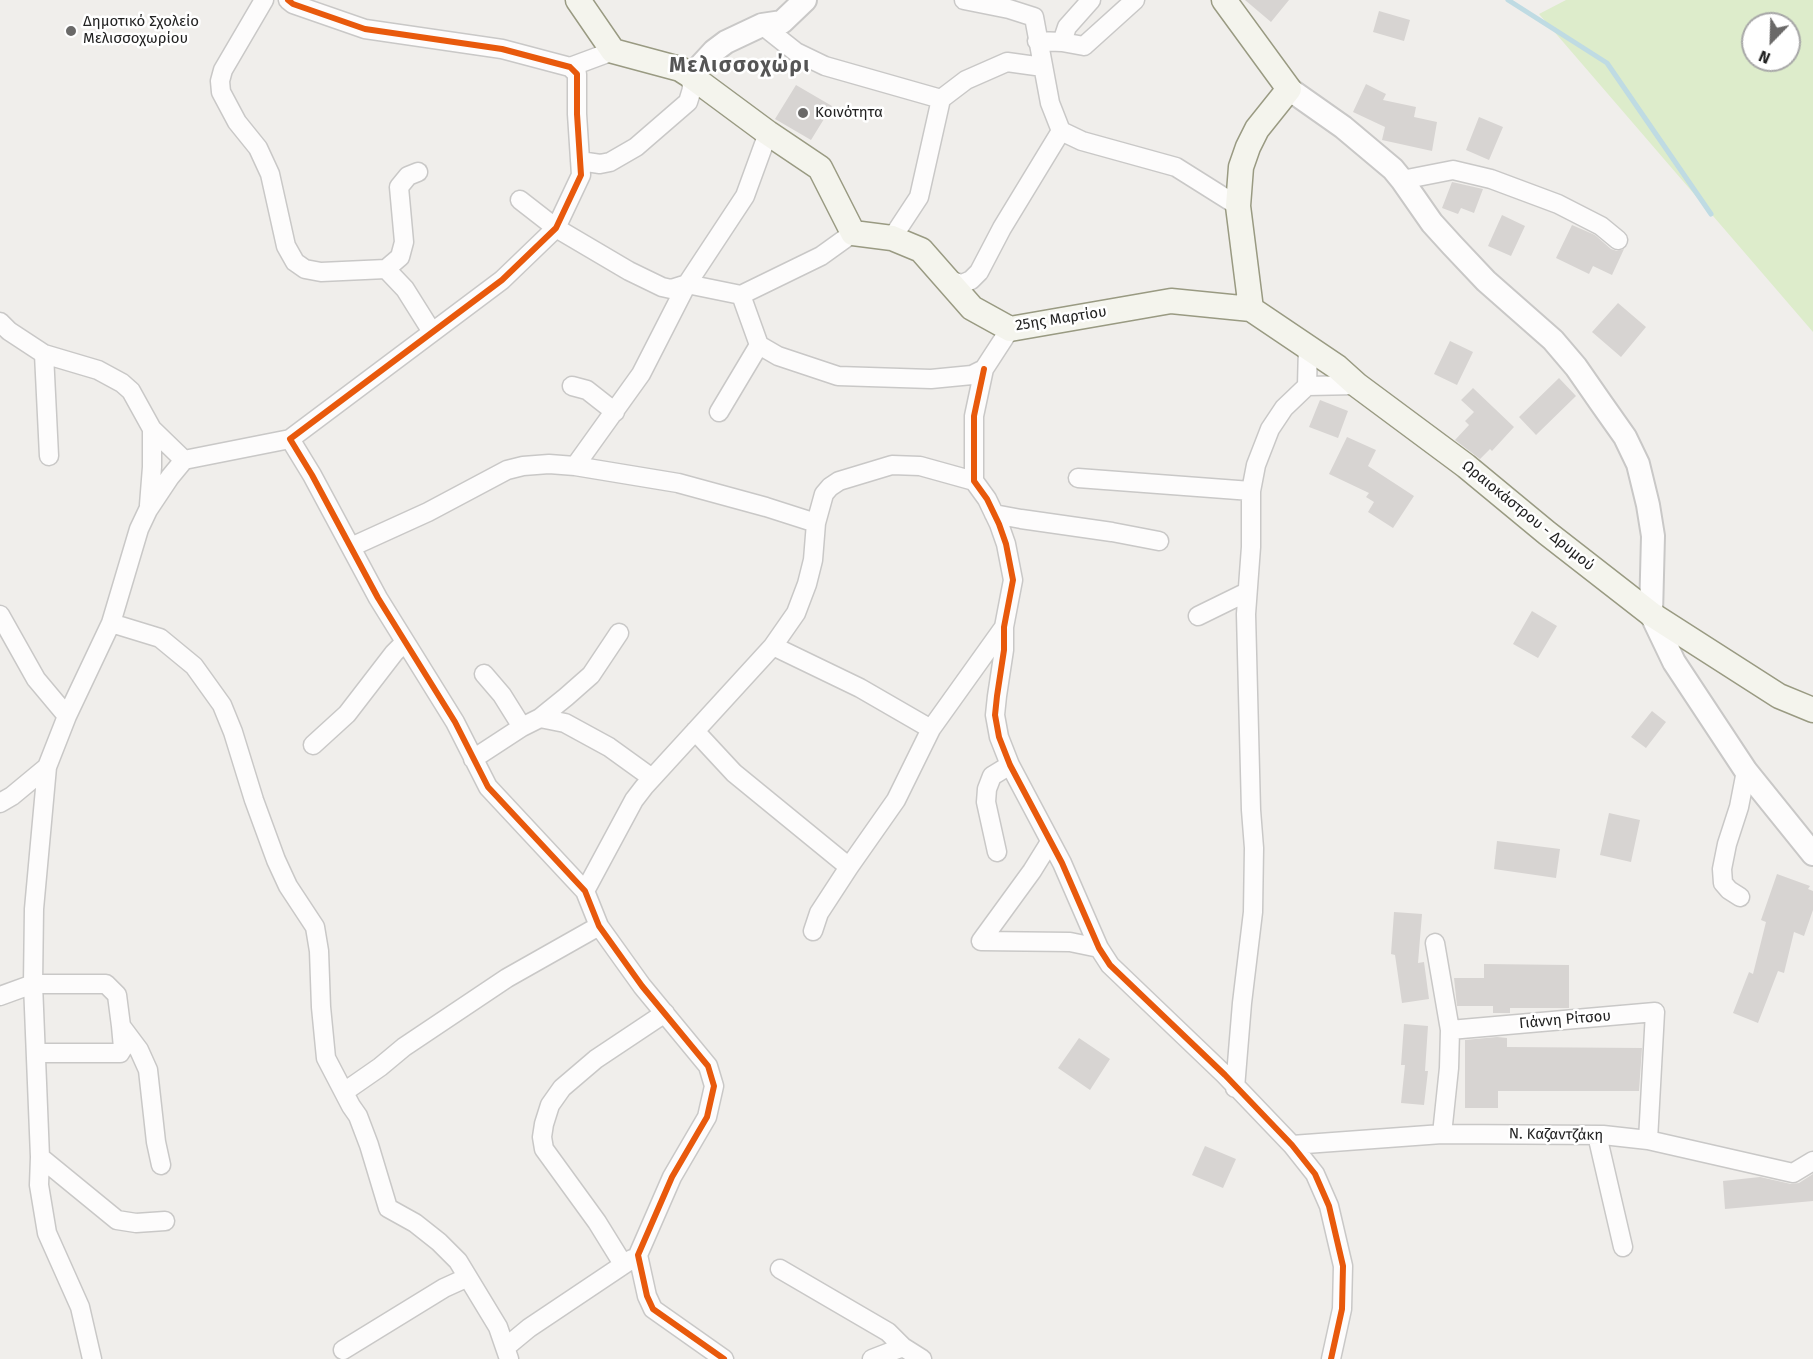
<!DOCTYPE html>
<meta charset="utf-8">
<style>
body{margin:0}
#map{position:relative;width:1813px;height:1359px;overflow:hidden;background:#f0eeeb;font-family:"Fira Sans",sans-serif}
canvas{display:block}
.north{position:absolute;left:1741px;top:12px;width:60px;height:60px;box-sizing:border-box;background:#fff;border:2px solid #a7a7a7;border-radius:50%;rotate:203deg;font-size:16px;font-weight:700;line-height:24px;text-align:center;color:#222}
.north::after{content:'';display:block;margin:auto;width:21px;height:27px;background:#6a6968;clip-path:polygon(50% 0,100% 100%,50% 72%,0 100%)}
</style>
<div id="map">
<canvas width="1813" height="1359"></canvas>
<div class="north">N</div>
</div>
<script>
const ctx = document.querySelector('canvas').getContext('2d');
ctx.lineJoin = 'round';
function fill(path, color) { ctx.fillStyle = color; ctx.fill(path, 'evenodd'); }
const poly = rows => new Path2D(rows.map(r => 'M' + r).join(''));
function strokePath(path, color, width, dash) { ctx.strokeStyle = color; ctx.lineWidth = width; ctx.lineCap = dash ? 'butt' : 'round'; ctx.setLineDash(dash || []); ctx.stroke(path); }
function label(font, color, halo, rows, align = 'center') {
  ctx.font = font + ' "Fira Sans",sans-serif'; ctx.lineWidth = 5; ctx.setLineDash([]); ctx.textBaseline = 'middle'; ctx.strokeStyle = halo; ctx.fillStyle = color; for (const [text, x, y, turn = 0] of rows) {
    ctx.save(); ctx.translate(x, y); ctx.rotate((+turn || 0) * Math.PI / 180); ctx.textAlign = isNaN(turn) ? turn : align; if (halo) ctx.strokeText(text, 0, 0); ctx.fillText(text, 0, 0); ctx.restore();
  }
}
const grass = poly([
 [1566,0,1813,0,1813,332,1539,14],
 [1753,24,1789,24,1789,60,1753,60]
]);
const stream = poly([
 [1508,0,1607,63,1711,214]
]);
const building = poly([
 [1245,0,1289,0,1271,22],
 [1379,11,1410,20,1404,41,1373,32],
 [1366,84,1386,94,1383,100,1416,107,1414,117,1437,122,1432,151,1382,140,1385,127,1353,112],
 [796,85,832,106,811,140,775,119],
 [1479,117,1503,127,1489,160,1466,150],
 [1452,182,1483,189,1474,213,1461,208,1458,214,1442,208],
 [1502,215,1525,226,1511,256,1488,246],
 [1572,225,1595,235,1611,249,1617,251,1624,249,1612,275,1593,266,1589,274,1556,258],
 [1618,303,1646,327,1621,357,1592,332],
 [1450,341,1473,352,1457,385,1434,374],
 [1559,378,1576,396,1536,435,1519,417],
 [1473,388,1514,427,1492,451,1490,449,1480,459,1455,440,1469,425,1465,421,1474,412,1461,400],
 [1320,400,1348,411,1338,438,1309,427],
 [1347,437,1376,450,1368,466,1414,496,1393,528,1368,512,1374,502,1366,497,1369,493,1329,474],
 [1532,611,1557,626,1538,658,1513,644],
 [1652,711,1666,722,1646,748,1631,737],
 [1609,813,1640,820,1631,862,1600,855],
 [1497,841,1560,849,1556,878,1494,869],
 [1777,874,1810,886,1808,889,1813,891,1813,910,1804,936,1794,932,1784,973,1778,971,1758,1023,1733,1013,1749,972,1753,974,1766,922,1761,920],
 [1394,912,1422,914,1418,963,1424,962,1429,999,1402,1003,1395,955,1391,954],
 [1484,964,1569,965,1569,1008,1510,1008,1510,1013,1493,1013,1493,1006,1457,1006,1454,978,1484,978],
 [1404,1024,1428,1026,1425,1071,1428,1071,1424,1105,1401,1103,1405,1065,1401,1065],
 [1497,1037,1507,1038,1507,1047,1642,1048,1639,1091,1498,1091,1498,1108,1465,1108,1465,1040],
 [1079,1038,1110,1059,1090,1090,1058,1068],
 [1205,1146,1236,1159,1223,1188,1192,1175],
 [1813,1174,1813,1201,1725,1209,1723,1181,1760,1177,1791,1184,1799,1183]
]);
const minor = poly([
 [264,0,223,70,220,81,221,92,237,122,258,148,270,174,286,246,295,262,305,269,321,272,386,269,400,257,404,242,399,187,408,176,418,172],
 [288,0,293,4,365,29,502,49,570,67,577,74,577,114,581,175,556,228,502,280,290,439,312,475,378,598,455,722,488,787,585,891,599,926,642,986,708,1066,714,1086,707,1117,672,1177,638,1255,647,1296,653,1309,724,1359],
 [964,0,1009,9,1034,17,1050,103,1061,131,1082,141,1176,167,1238,206],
 [762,25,796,52,825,66,941,99,966,80,1007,62,1043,67],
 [1037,41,1062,42,1084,46,1135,0],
 [1062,42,1067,27,1091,0],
 [570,67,613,51],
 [580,161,600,164,610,162,636,147,688,102,692,89,691,76],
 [1402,180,1453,170,1491,179,1558,204,1601,226,1618,240],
 [520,200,556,228,629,271,662,287,671,289,687,284,741,295,759,345,778,356,838,376,931,379,972,375,984,369,1010,329],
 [892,238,919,197,941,99],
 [386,269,405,289,432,332],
 [949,280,962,284,971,280,979,272,1002,228,1061,131],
 [741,295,821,256,853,233],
 [0,322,9,331,44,354,98,370,122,383,131,391,152,429,184,460],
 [1308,346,1307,386,1357,385],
 [44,354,49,456],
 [984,369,974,416,974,481,987,499,999,524,1006,544,1013,580,1004,627,1004,650,997,696,995,715,999,737,1010,765,1062,863,1099,948,1110,965,1225,1075,1292,1145,1315,1174,1329,1206,1343,1266,1342,1309,1331,1359],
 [572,386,587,390,615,412],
 [719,412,759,345],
 [575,466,678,483,766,507,816,523,813,560,807,584,796,613,773,646],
 [1078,478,1251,491],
 [149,505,152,467,152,429],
 [994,514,1021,519,1112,532,1159,541],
 [816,523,824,494,830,487,839,481,892,465,920,466,974,481],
 [351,547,428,512,507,470,523,466,549,464,575,466,641,374,687,284,745,196,768,133],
 [0,615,36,679,67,716],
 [1198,616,1247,592],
 [111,623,160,638,194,666,222,705,233,732,254,800,276,860,288,886,315,927,319,951,321,1007,326,1058,351,1106,358,1116,369,1145,388,1208,415,1223,439,1242,458,1261,498,1327,509,1359],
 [484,674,502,695,522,727],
 [540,718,566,697,591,675,619,633],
 [695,731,734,773,849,867,896,800,931,729],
 [313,745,347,714,394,653,405,642],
 [473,759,522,727,540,718,565,723,609,747,652,778],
 [47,767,34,909,33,984,40,1157,39,1185,47,1233,80,1307,92,1359],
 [0,803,12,796,47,767,67,716,111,623,139,529,148,510,170,477,184,460,290,439],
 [1050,842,1032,871,981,941,1070,942,1099,948],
 [997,852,986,802,987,789,992,776,1010,765],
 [585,891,634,800,644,787,773,646,860,688,931,729,1004,627],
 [1740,897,1729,890,1723,883,1722,869,1727,844,1739,807,1746,771],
 [813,931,819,913,849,867],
 [1435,943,1450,1030],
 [0,996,33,984,106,984,117,995,121,1026],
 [36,1053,120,1053,123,1048,121,1026,139,1050,148,1070,156,1142,161,1165],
 [1235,1088,1242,1003,1253,912,1254,848,1251,810,1246,614,1251,547,1251,491,1256,465,1270,429,1284,408,1307,386],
 [344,1092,380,1067,404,1047,507,978,599,926],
 [1442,1134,1449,1068,1450,1030,1655,1012,1648,1140],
 [1597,1135,1623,1247],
 [1292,1145,1442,1134,1603,1135,1648,1140,1793,1173,1813,1161],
 [40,1157,117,1220,136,1223,165,1221],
 [623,1264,597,1222,544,1149,542,1137,544,1124,550,1105,562,1088,596,1059,665,1013],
 [780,1269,888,1332,903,1347],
 [506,1347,529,1328,632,1259],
 [343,1350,444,1288,466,1278],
 [872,1359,903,1347,922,1359]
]);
const tertiary = poly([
 [691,76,714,51,726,42,762,25,782,22,805,0],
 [1289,89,1343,127,1393,169,1402,180,1432,223,1452,245,1486,281,1553,340,1576,367,1601,403,1625,437,1638,464,1648,505,1653,536,1651,614,1674,662,1746,771,1813,854]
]);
const secondary = poly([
 [578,0,613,51,680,69,691,76,768,133,820,168,853,233,892,238,921,250,972,308,1010,329,1171,301,1251,309,1337,367,1357,385,1466,466,1547,533,1651,614,1779,696,1813,710],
 [1224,0,1289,89,1257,129,1248,147,1241,167,1238,206,1251,309]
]);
const cycleway = poly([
 [288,0,293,4,365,29,502,49,570,67,577,74,577,114,581,175,556,228,502,280,290,439,312,475,378,598,455,722,488,787,585,891,599,926,642,986,708,1066,714,1086,707,1117,672,1177,638,1255,647,1296,653,1309,724,1359],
 [984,369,974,416,974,481,987,499,999,524,1006,544,1013,580,1004,627,1004,650,997,696,995,715,999,737,1010,765,1062,863,1099,948,1110,965,1225,1075,1292,1145,1315,1174,1329,1206,1343,1266,1342,1309,1331,1359]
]);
const markers = [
 [71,31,6,"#6a6968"],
 [803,113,6,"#6a6968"]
];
const poiNames = [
 ["Δημοτικό Σχολείο",83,22],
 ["Μελισσοχωρίου",83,39],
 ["Κοινότητα",815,113]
];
const streetNames = [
 ["25ης Μαρτίου",1061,319,-9],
 ["Ωραιοκάστρου - Δρυμού",1528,516,39],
 ["Γιάννη Ρίτσου",1565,1020,-5],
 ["Ν. Καζαντζάκη",1556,1135,1]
];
const districtNames = [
 ["Μελισσοχώρι",740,66]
];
fill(grass, '#ddeccb');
strokePath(stream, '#bfdbe3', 5);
fill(building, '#d7d4d2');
strokePath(minor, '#c9c8c7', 21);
strokePath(tertiary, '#c9c8c7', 26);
strokePath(secondary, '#999a82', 27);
strokePath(minor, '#fdfcfc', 18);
strokePath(tertiary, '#fdfcfc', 22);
strokePath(secondary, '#f4f4ed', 24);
strokePath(cycleway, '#e8590c', 6);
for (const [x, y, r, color] of markers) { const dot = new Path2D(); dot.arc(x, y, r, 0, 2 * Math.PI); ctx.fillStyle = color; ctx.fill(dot); strokePath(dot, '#fff', 2); }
label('15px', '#222', '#fff', poiNames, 'left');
label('15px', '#222', '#fff', streetNames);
ctx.letterSpacing = '1.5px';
label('bold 21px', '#555', '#fff', districtNames);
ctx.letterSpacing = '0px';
</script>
